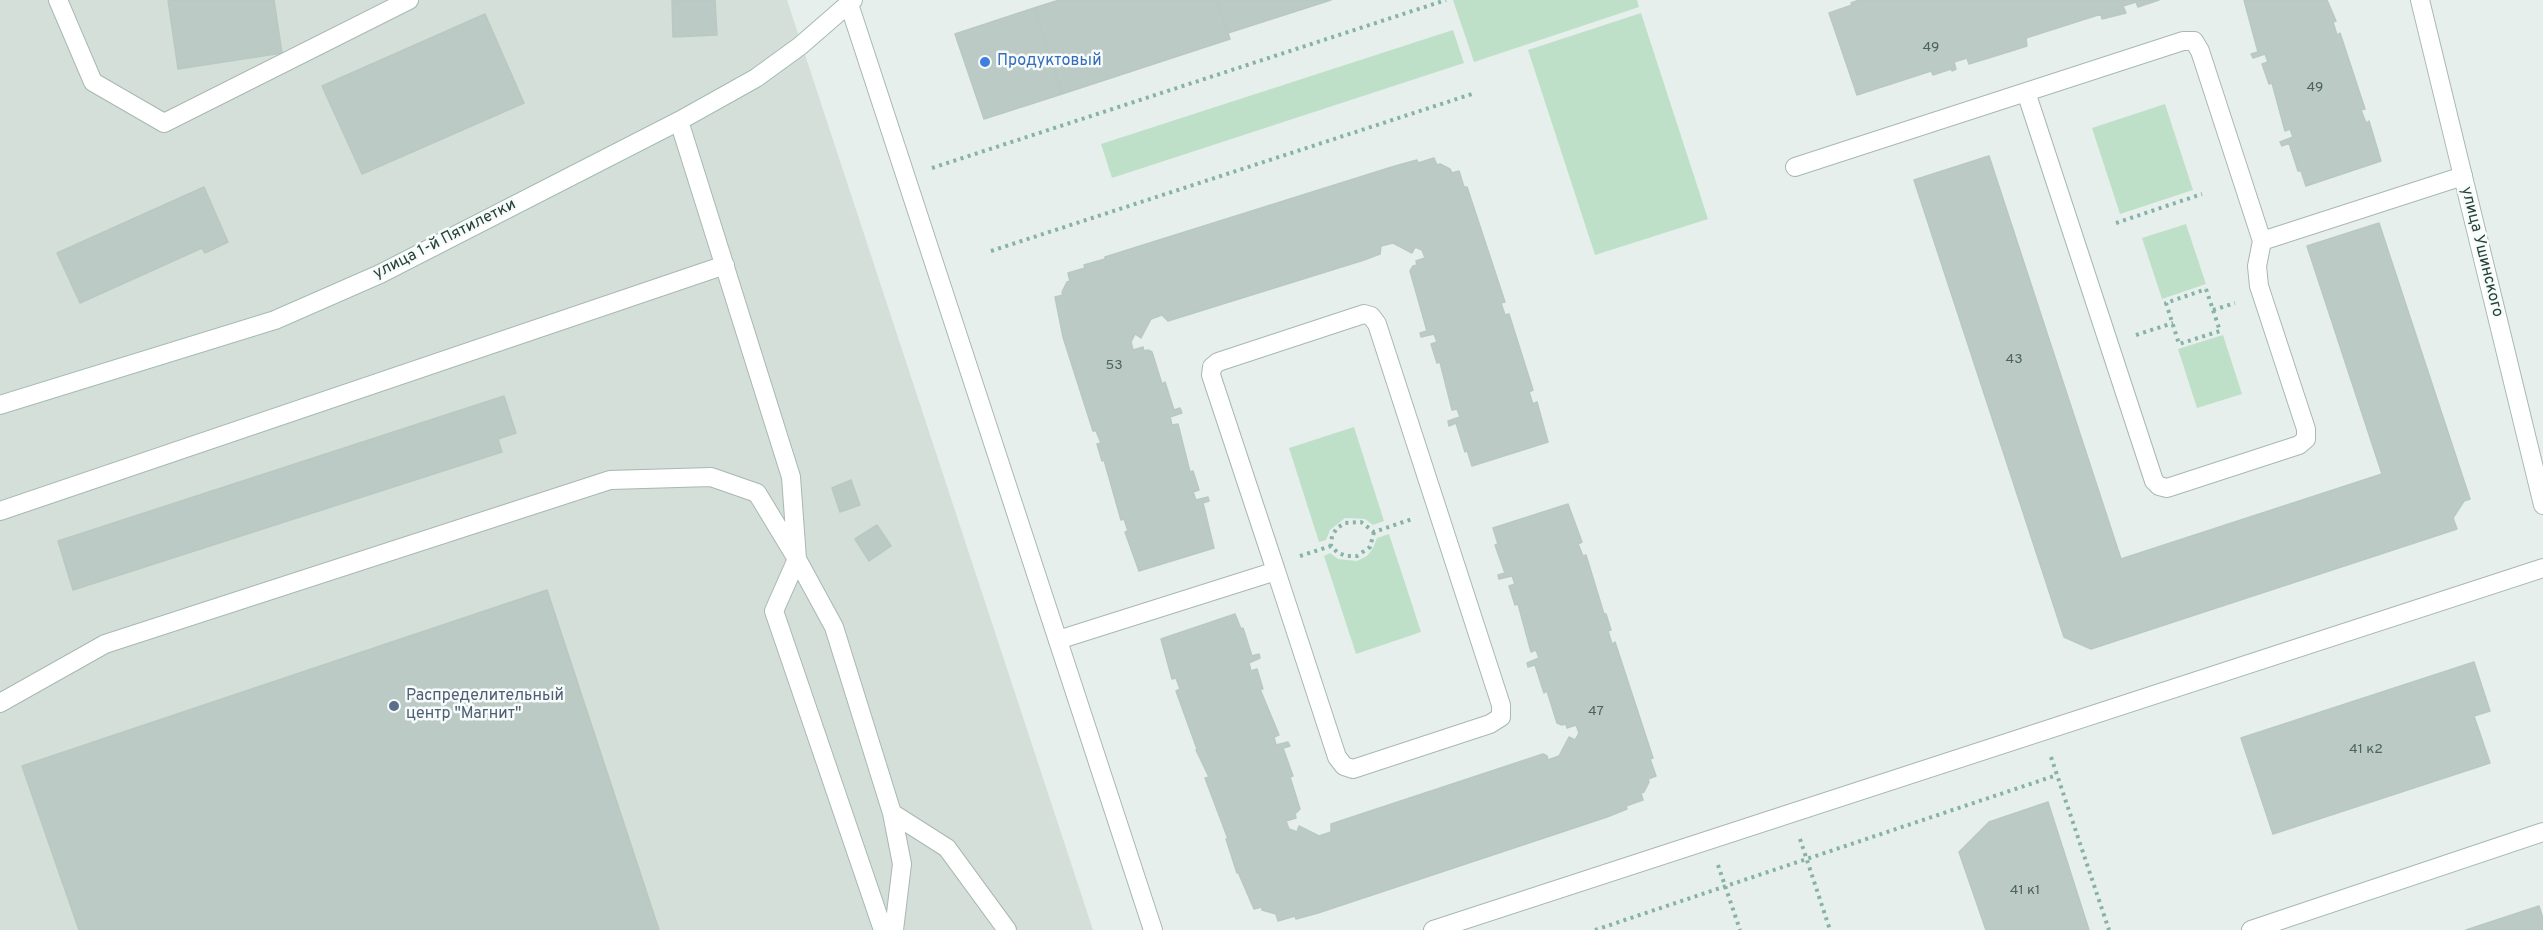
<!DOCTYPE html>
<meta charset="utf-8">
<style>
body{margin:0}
canvas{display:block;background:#e6efeb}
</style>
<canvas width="2543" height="930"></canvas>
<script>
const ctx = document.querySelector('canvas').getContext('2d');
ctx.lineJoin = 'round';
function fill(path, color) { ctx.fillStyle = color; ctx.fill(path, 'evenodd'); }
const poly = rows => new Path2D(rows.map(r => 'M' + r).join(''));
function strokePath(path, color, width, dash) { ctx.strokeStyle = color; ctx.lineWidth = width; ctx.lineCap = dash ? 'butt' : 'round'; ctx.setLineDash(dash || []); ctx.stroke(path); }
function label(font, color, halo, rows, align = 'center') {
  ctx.font = font + ' Overpass,sans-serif'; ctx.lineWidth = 5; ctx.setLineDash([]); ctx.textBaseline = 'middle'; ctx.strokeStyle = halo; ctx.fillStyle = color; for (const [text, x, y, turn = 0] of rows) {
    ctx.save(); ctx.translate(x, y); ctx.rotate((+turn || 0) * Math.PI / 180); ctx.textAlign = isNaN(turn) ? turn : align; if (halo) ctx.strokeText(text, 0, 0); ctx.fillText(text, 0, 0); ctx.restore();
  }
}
const built = poly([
 [0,0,787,0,1093,930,0,930]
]);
const green = poly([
 [1453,0,1637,0,1639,7,1474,62],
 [1641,13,1708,219,1595,255,1528,50],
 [1453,30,1464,63,1112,178,1101,144],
 [2165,104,2193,190,2120,214,2092,128],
 [2186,224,2206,284,2162,299,2142,238],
 [2223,335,2242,394,2197,408,2178,349],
 [1354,427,1384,521,1373,525,1365,519,1345,518,1330,530,1326,540,1319,542,1289,448],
 [1389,534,1421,632,1356,654,1324,556,1330,553,1338,559,1357,561,1367,556,1373,548,1377,538]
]);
const building = poly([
 [168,0,274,0,282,53,178,69,168,0],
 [672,0,715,0,717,35,673,37,672,0],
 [1059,0,1217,0,1230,39,1062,94,1034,8,1059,0],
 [1217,0,1331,0,1228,33,1217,0],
 [1859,0,2159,0,2138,7,2136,2,2123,6,2126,13,2102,19,2101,14,2026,38,2027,46,2008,52,1969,64,1967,58,1954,62,1956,69,1952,71,1951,69,1933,75,1931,71,1857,95,1829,13,1852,5,1851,3,1859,0],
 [2244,0,2327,0,2336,21,2333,22,2337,35,2340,33,2365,109,2361,110,2366,123,2369,121,2381,161,2306,186,2301,171,2298,171,2289,143,2282,146,2280,142,2293,137,2290,129,2285,131,2272,83,2269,84,2262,64,2268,62,2265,54,2253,58,2251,54,2258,52,2244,0],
 [1034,8,1062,94,984,119,955,34,1034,8],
 [485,14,524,103,362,174,322,86,485,14],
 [1989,156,2121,559,2382,474,2307,246,2379,223,2470,499,2464,501,2453,518,2457,529,2091,649,2064,637,1914,180,1989,156],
 [1434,158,1437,165,1440,164,1450,169,1452,173,1459,171,1464,187,1467,187,1505,302,1501,303,1505,315,1509,314,1533,390,1529,392,1533,404,1537,402,1548,442,1472,466,1467,450,1465,452,1456,423,1449,426,1448,421,1460,417,1457,409,1452,410,1440,362,1437,363,1431,344,1437,342,1434,334,1421,337,1420,333,1427,331,1410,271,1413,266,1417,265,1416,261,1425,258,1422,250,1415,247,1412,253,1393,243,1381,246,1380,254,1364,260,1168,321,1162,315,1151,319,1141,338,1135,334,1131,342,1133,350,1143,347,1144,351,1148,350,1152,352,1162,384,1165,382,1174,410,1180,408,1182,413,1170,417,1172,425,1178,424,1190,472,1193,471,1199,490,1193,492,1196,500,1208,497,1209,501,1203,503,1214,548,1139,571,1125,532,1128,531,1124,519,1121,520,1104,460,1102,461,1097,444,1101,443,1096,431,1093,431,1063,337,1055,297,1063,295,1062,292,1067,282,1070,281,1068,273,1085,268,1084,265,1105,259,1105,257,1395,166,1417,160,1418,163,1434,158],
 [204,187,228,242,205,253,202,248,80,303,57,253,204,187],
 [504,396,516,433,498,439,502,452,73,590,58,541,504,396],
 [851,480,860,505,840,512,832,488,851,480],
 [1568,504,1582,542,1578,544,1583,556,1586,555,1604,614,1606,614,1611,630,1608,631,1612,644,1615,642,1653,758,1650,759,1656,776,1648,779,1649,782,1644,792,1641,793,1643,800,1626,806,1627,809,1607,817,1318,913,1296,919,1295,916,1278,921,1276,914,1262,910,1262,907,1254,909,1238,872,1237,873,1226,839,1228,839,1205,778,1209,777,1196,750,1197,749,1176,691,1180,689,1176,678,1172,679,1161,639,1235,614,1241,629,1243,628,1252,656,1259,654,1260,658,1249,663,1251,671,1257,669,1263,689,1260,689,1279,735,1274,737,1276,745,1288,742,1290,746,1283,748,1293,776,1290,777,1300,809,1295,814,1296,818,1286,821,1289,829,1297,832,1299,826,1319,836,1331,832,1331,824,1543,754,1547,756,1548,760,1559,756,1569,737,1575,740,1579,733,1576,725,1567,728,1566,724,1562,725,1557,723,1547,691,1544,693,1535,665,1528,667,1527,663,1539,658,1536,650,1531,652,1518,604,1515,605,1509,586,1515,584,1512,576,1499,579,1498,575,1505,573,1495,545,1498,544,1493,528,1568,504],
 [877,525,891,546,869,561,855,539,877,525],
 [547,590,659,930,79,930,22,766,547,590],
 [2474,662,2490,711,2474,716,2490,763,2273,834,2241,738,2474,662],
 [2048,802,2089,930,1986,930,1959,852,1989,822,2048,802],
 [2539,906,2543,918,2543,930,2466,930,2539,906]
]);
const path = poly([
 [932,168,1446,0],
 [2116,223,2202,194],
 [991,251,1475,93],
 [2206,289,2220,331,2179,344,2166,303,2206,289],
 [2213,310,2235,303],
 [2136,335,2173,323],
 [1374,532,1370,547,1357,556,1347,556,1338,553,1331,546,1332,536,1337,528,1345,523,1361,522,1374,532,1412,519],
 [1300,556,1331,546],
 [2051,757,2109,930],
 [1800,839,1830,930],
 [1718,865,1740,930],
 [1595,930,2057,775]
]);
const lane = poly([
 [58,0,93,82,164,123,409,0],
 [679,121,791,477,797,559,774,611,883,930],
 [1795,167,2026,92],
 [2262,241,2257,266,2259,286,2306,429,2306,439,2299,445,2167,488,2159,486,2154,481,2026,92,2183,41,2194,41,2200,51,2262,241,2463,176],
 [0,511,725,265],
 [1058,640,1276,571,1211,375,1212,367,1218,362,1364,314,1371,316,1377,324,1501,705,1501,717,1490,724,1353,769,1344,766,1337,757,1276,571],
 [0,703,105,644,610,480,711,477,757,493,797,559,834,627,892,813,902,864,894,930],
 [892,813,947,848,1007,930],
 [2251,930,2543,832]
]);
const street = poly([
 [2420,0,2543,505],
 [849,4,1153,930],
 [1433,930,2543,568]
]);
const secondary = poly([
 [0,405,275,320,380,274,679,121,756,78,800,46,853,0]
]);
const markers = [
 [985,62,6,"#3f7fe0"],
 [394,706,6,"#5c6f8a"]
];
const numberNames = [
 ["49",1931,48],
 ["49",2315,88],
 ["43",2014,360],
 ["53",1114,366],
 ["47",1596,712],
 ["41 к2",2366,750],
 ["41 к1",2025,891]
];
const shopNames = [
 ["Продуктовый",997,62]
];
const streetNames = [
 ["улица 1-й Пятилетки",445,240,-27],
 ["улица Ушинского",2481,252,76]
];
const serviceNames = [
 ["Распределительный",406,697],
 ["центр \"Магнит\"",406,715]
];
fill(built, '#d4dfda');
fill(green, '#bfe0c8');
fill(building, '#bbcac4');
strokePath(building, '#b8c9c2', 1.5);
strokePath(lane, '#a8b8b2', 20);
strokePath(street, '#a8b8b2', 20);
strokePath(secondary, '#a4bbb3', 20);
strokePath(path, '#86b3a5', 4, [3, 4.5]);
strokePath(lane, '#fff', 18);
strokePath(street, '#fff', 18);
strokePath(secondary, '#fff', 18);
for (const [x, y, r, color] of markers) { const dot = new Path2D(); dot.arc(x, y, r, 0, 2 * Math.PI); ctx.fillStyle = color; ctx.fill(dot); strokePath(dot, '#f7fbf9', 2); }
label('14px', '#4a645c', null, numberNames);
label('16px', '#366cbe', '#f7fbf9', shopNames, 'left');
label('16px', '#24423a', '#f7fbf9', streetNames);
label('16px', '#4e5e75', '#f7fbf9', serviceNames, 'left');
</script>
